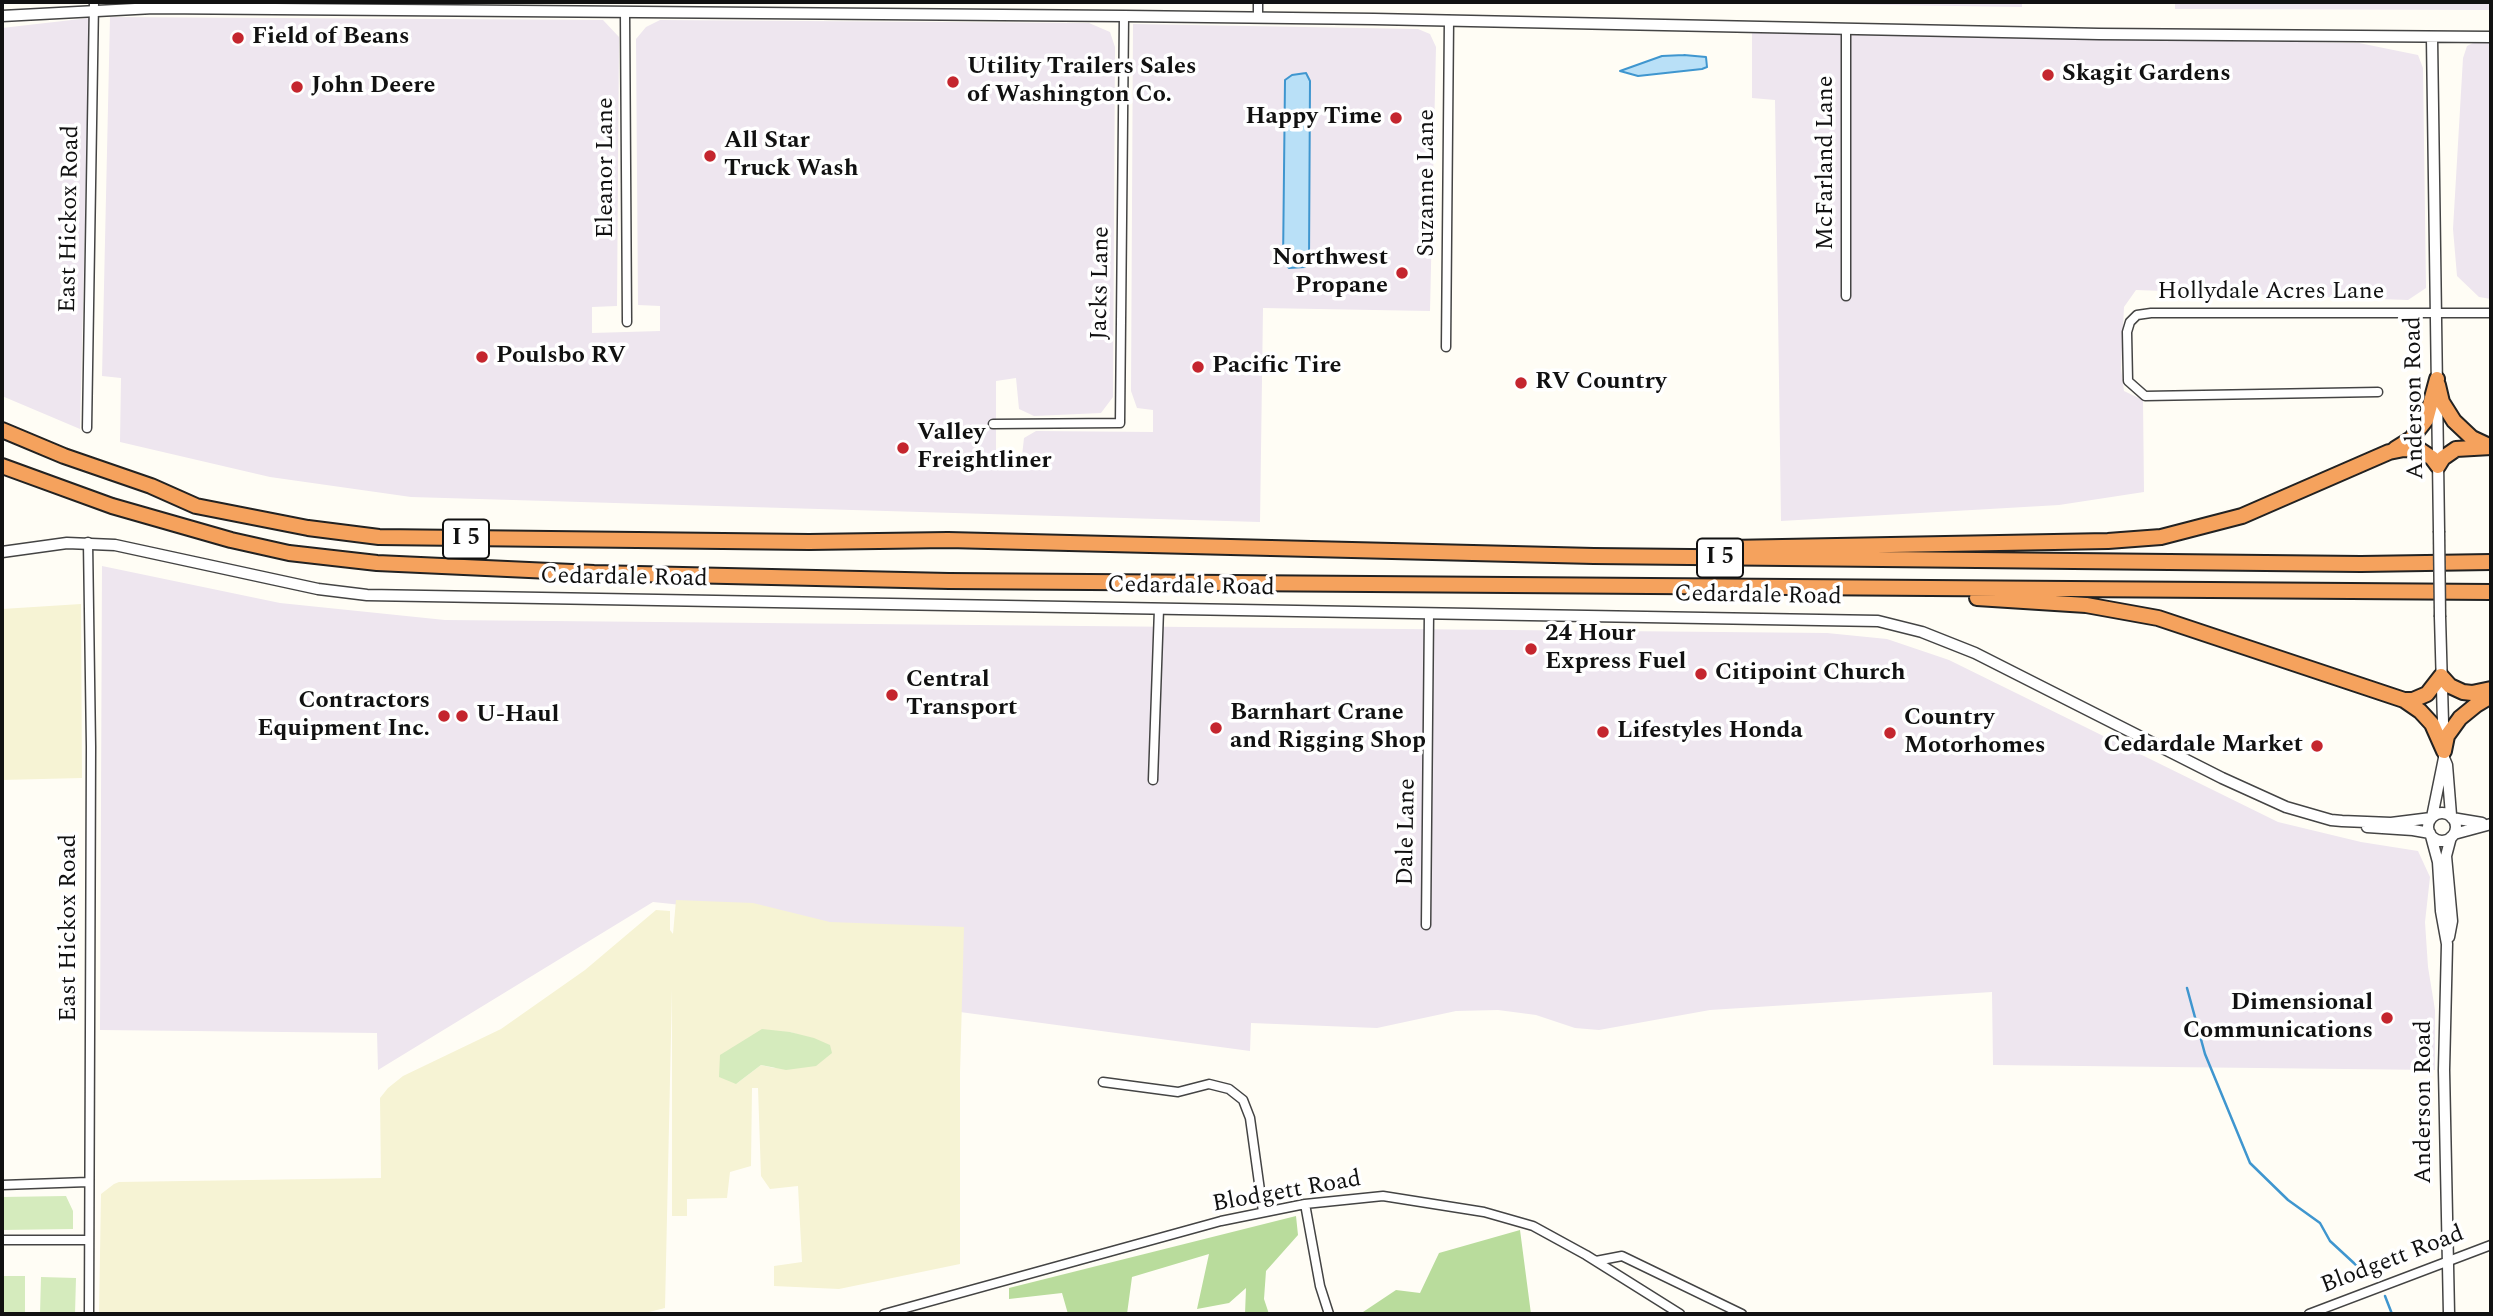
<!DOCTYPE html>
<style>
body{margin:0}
#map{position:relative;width:2493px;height:1316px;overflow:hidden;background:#fffdf5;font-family:Spectral,serif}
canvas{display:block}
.frame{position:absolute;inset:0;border:4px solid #111;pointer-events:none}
</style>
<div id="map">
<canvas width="2493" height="1316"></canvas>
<div class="frame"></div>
</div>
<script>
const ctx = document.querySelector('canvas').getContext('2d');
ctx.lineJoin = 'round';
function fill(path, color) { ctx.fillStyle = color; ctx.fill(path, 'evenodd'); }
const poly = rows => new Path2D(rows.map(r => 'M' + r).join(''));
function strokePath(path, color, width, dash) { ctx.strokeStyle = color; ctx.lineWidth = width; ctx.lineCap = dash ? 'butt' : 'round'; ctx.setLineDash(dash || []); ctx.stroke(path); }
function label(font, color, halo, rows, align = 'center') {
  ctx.font = font + ' Spectral,serif'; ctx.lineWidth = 7; ctx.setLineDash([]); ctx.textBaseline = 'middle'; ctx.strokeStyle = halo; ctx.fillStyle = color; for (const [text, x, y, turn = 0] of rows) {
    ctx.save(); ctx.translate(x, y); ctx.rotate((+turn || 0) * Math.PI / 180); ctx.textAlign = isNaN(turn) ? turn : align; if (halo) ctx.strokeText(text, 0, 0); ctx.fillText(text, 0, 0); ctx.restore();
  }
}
const industrial = poly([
 [1696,2,2022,2,2022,7],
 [2175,2,2491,2,2491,10,2175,9],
 [110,17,603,20,619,37,617,306,592,307,592,333,660,331,660,306,638,305,636,39,646,27,660,20,1089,23,1110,32,1115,47,1113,397,1101,413,1034,416,1019,409,1016,378,996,381,996,455,1022,456,1024,438,1036,431,1153,432,1153,410,1137,408,1131,391,1133,24,1418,29,1430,34,1436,47,1430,311,1263,308,1260,522,411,497,270,477,120,442,121,378,102,376],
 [89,18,85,225,80,429,2,396,2,28],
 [1752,33,2359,43,2418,55,2423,68,2426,288,2408,300,2136,290,2124,307,2121,368,2124,391,2143,400,2144,492,2059,505,1781,521,1775,100,1752,98],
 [2479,40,2491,40,2491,299,2479,297,2457,276,2453,229,2463,58,2467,46],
 [102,566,280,603,445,620,1827,633,1887,639,1949,660,2278,822,2361,842,2418,851,2430,877,2425,922,2428,967,2435,1010,2435,1070,1993,1065,1992,992,1710,1010,1599,1030,1575,1028,1536,1015,1498,1010,1456,1011,1377,1028,1251,1023,1250,1051,960,1012,749,912,653,902,378,1070,377,1033,100,1030]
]);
const farmland = poly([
 [81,604,82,778,2,780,2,609],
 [676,900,753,903,830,922,964,927,960,1073,960,1264,839,1289,774,1286,774,1266,802,1262,798,1186,770,1189,761,1176,758,1088,752,1088,751,1166,730,1172,727,1198,687,1199,687,1216,672,1216,672,989,665,1308,641,1314,99,1314,101,1194,114,1184,119,1182,381,1178,380,1098,388,1088,403,1076,501,1029,585,970,656,910,670,911,670,930,673,934],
 [790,1032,829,1045,774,1068,761,1065,736,1084]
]);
const green = poly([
 [762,1029,790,1032,814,1038,830,1045,832,1053,816,1066,786,1070,761,1065,736,1084,719,1077,720,1055],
 [66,1196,73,1211,73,1229,2,1230,2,1197],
 [2,1276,25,1276,25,1314,2,1314],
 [41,1277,76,1278,75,1314,40,1314]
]);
const forest = poly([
 [1296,1216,1298,1235,1266,1271,1264,1299,1269,1314,1245,1314,1246,1288,1229,1303,1197,1309,1209,1254,1132,1277,1127,1314,1068,1314,1062,1293,1009,1299,1009,1288],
 [1520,1230,1531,1314,1360,1314,1396,1290,1420,1293,1439,1253]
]);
const water = poly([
 [1684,55,1706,57,1707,67,1702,69,1638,76,1620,71,1662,56,1684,55],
 [1306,73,1310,81,1309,261,1305,267,1289,268,1283,263,1285,80,1292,75,1306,73]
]);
const stream = poly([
 [2187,988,2205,1054,2250,1163,2288,1200,2320,1223,2330,1241,2356,1265],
 [2385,1296,2392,1314]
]);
const minor = poly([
 [1258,2,1258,18],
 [625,13,627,322],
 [1846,296,1846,30],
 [1446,347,1449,20],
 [2378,392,2145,396,2128,381,2127,332,2130,322,2137,315,2151,313,2491,313],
 [993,424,1120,423,1124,16],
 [87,428,94,2],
 [88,542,91,747,89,1314],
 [1153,780,1159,609],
 [1426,925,1429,613],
 [1103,1082,1178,1092,1209,1084,1229,1089,1243,1100,1250,1118,1263,1212],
 [2,1185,88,1182],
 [1305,1204,1320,1286,1329,1314],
 [2,1240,88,1240],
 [1596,1261,1622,1256,1742,1314],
 [884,1314,1221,1221,1305,1204,1383,1196,1484,1212,1533,1226,1586,1255,1680,1314],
 [2309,1314,2491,1245]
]);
const tertiary = poly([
 [2,16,154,8,1124,16,1374,19,2099,34,2491,37],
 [2432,38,2439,531],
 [2,552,67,543,115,545,318,589,367,595,1878,621,1922,632,1975,653,2222,778,2286,807,2331,820,2342,821,2391,823,2431,818],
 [2440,617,2444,758,2447,765,2451,815],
 '2428 827a14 14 0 1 1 28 0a14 14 0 1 1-28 0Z',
 [2432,817,2444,758],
 [2452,818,2482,823],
 [2367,827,2413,830,2430,833],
 [2454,834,2491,824],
 [2431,836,2438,862,2441,911,2447,944,2444,1070,2449,1314],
 [2449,937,2452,921,2446,856,2451,837]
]);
const motorway = poly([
 [2438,385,2442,402,2454,421,2472,438,2487,445],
 [2,430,64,456,151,486,196,506,308,528,379,537,809,542,948,540,1594,556,2361,564,2491,562],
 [2395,449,2411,439,2426,420,2437,379],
 [2,466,112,506,231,540,289,553,377,563,594,573,949,581,2491,592],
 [1728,548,2108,541,2161,537,2242,516,2389,452,2404,449,2420,450,2432,458,2438,466,2443,458,2456,449,2491,447],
 [1977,598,2086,605,2158,618,2404,700,2413,700,2427,694,2441,676,2450,686,2463,692,2472,693,2491,689],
 [2404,700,2420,711,2432,724,2444,751],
 [2444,751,2447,736,2460,718,2476,705,2491,696]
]);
const tertiaryBridge = poly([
 [2439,531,2440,617]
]);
const markers = [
 [238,38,7,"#c4262e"],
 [2048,75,7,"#c4262e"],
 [953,82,7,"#c4262e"],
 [297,87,7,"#c4262e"],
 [1396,118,7,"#c4262e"],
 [710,156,7,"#c4262e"],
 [1402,273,7,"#c4262e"],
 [482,357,7,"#c4262e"],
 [1198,367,7,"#c4262e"],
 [1521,383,7,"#c4262e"],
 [903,448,7,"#c4262e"],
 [1531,649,7,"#c4262e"],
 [1701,674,7,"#c4262e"],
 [892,695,7,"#c4262e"],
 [444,716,7,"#c4262e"],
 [462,716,7,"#c4262e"],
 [1216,728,7,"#c4262e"],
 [1603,732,7,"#c4262e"],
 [1890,733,7,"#c4262e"],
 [2317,746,7,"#c4262e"],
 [2387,1018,7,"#c4262e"]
];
const shields = [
 [466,539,46],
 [1720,558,46]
];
const shieldNames = [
 ["I 5",466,539],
 ["I 5",1720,558]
];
const poiNames = [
 ["Field of Beans",252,38],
 ["Utility Trailers Sales",967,68],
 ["of Washington Co.",967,96],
 ["Skagit Gardens",2062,75],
 ["John Deere",311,87],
 ["Happy Time",1382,118,"right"],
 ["All Star",724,142],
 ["Truck Wash",724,170],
 ["Northwest",1388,259,"right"],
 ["Propane",1388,287,"right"],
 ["Poulsbo RV",496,357],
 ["Pacific Tire",1212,367],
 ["RV Country",1535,383],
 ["Valley",917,434],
 ["Freightliner",917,462],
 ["24 Hour",1545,635],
 ["Express Fuel",1545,663],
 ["Citipoint Church",1715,674],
 ["Central",906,681],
 ["Transport",906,709],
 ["Contractors",430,702,"right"],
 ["Equipment Inc.",430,730,"right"],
 ["Barnhart Crane",1230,714],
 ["and Rigging Shop",1230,742],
 ["U-Haul",476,716],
 ["Country",1904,719],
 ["Motorhomes",1904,747],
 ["Lifestyles Honda",1617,732],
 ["Cedardale Market",2303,746,"right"],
 ["Dimensional",2373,1004,"right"],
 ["Communications",2373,1032,"right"]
];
const streetNames = [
 ["McFarland Lane",1827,163,-90],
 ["Eleanor Lane",607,168,-90],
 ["Suzanne Lane",1428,183,-90],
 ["East Hickox Road",71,219,-89],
 ["Jacks Lane",1102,283,-89],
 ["Hollydale Acres Lane",2271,293],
 ["Anderson Road",2416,398,-91],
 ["Cedardale Road",624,579,1],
 ["Cedardale Road",1191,588,1],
 ["Cedardale Road",1758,597,1],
 ["Dale Lane",1408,832,-89],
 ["East Hickox Road",70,928,-90],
 ["Anderson Road",2425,1102,-90],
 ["Blodgett Road",1287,1193,-10],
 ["Blodgett Road",2393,1261,-21]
];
fill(industrial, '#eee6ef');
fill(farmland, '#f6f3d4');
fill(green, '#d5ebbd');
fill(forest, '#b9dc9c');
fill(water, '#b9e0f7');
strokePath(water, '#3f96cf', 2);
strokePath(stream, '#3f96cf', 2.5);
strokePath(minor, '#444', 11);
strokePath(tertiary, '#444', 13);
strokePath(motorway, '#222', 18);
strokePath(minor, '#fff', 8);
strokePath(tertiary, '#fff', 10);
strokePath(motorway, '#f5a25d', 14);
strokePath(tertiaryBridge, '#444', 13, []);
strokePath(tertiaryBridge, '#fff', 10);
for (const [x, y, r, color] of markers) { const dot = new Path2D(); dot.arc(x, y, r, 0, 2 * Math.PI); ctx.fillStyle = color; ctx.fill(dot); strokePath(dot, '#fff', 2.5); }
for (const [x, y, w] of shields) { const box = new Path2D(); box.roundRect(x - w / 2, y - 19.5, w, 39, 5); ctx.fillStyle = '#fff'; ctx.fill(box); strokePath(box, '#111', 2); }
label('bold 23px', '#111', null, shieldNames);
label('bold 24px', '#111', '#fff', poiNames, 'left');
label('24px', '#111', '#fff', streetNames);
</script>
